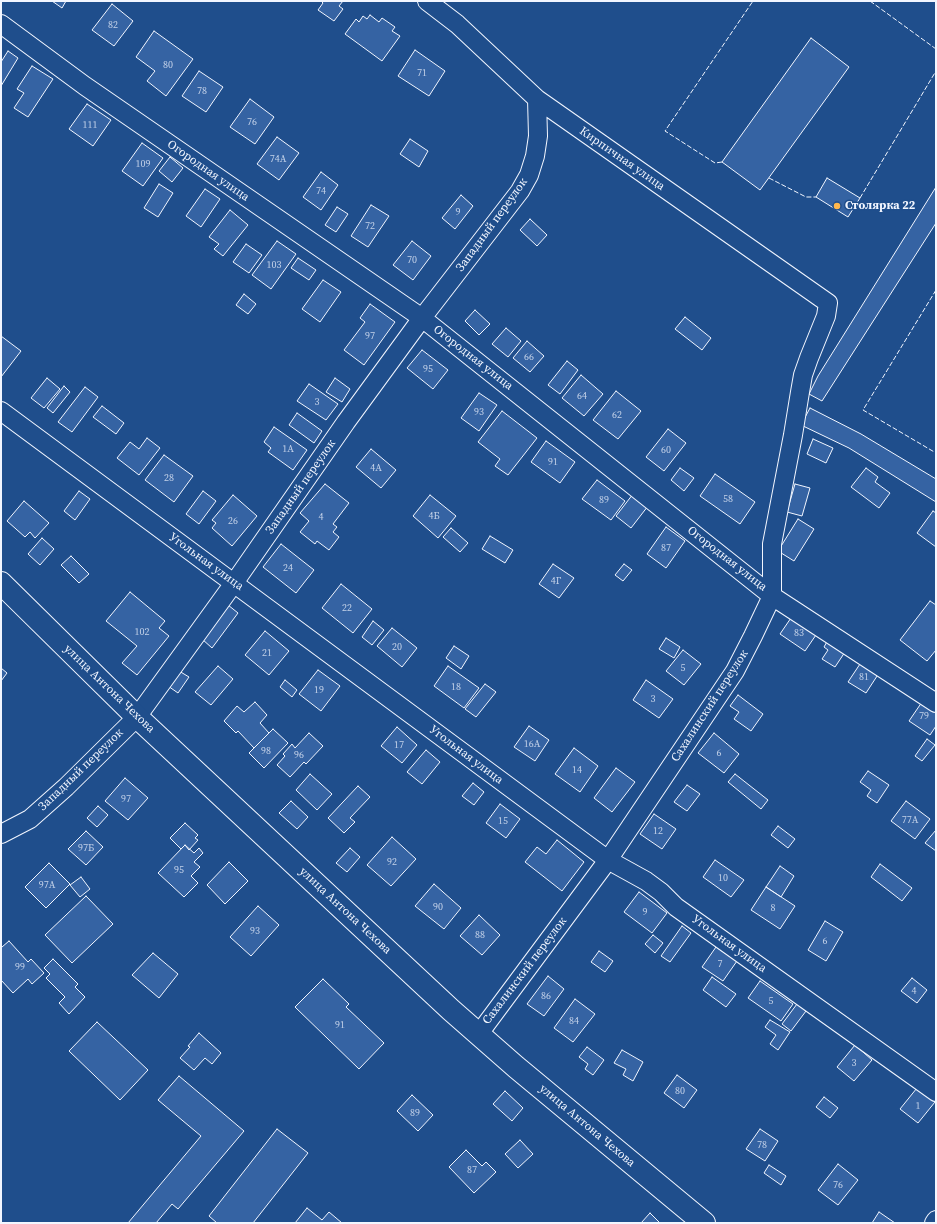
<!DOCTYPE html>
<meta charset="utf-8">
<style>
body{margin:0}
#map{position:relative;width:937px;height:1224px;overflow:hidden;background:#1f4e8c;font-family:"Source Serif 4",serif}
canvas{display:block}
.frame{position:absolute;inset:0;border:2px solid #f2f6ff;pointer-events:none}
</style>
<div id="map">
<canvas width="937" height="1224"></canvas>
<div class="frame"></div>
</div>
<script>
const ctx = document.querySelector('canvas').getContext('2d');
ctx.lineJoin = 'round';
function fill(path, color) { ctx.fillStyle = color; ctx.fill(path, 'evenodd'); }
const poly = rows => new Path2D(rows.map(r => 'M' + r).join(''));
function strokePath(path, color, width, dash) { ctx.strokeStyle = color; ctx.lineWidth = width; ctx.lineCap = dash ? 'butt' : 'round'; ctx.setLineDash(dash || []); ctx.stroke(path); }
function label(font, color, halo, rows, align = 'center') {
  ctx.font = font + ' "Source Serif 4",serif'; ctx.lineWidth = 3; ctx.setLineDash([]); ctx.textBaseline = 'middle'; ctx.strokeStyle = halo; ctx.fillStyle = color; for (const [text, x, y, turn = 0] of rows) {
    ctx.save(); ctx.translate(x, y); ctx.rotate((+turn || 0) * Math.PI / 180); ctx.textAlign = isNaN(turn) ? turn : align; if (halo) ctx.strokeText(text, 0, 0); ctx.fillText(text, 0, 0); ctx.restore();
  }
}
const building = poly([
 [52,1,66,1,62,8,52,1],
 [321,1,343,1,339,6,343,9,334,21,318,10,323,3,321,1],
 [112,4,133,21,114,46,92,30,112,4],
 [370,15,379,22,382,18,395,27,392,31,400,36,382,61,345,34,356,19,359,22,363,16,367,19,370,15],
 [154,31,193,59,166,96,147,81,155,71,136,57,154,31],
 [811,38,849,67,760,190,722,162,811,38],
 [415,50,445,71,429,96,398,76,415,50],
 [8,51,18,58,1,86,1,62,8,51],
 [32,66,53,79,28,117,14,108,24,93,17,89,32,66],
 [199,71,223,87,206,112,182,96,199,71],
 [250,99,274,117,255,144,230,127,250,99],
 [87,104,111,120,93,146,69,129,87,104],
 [277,137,299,153,279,180,257,164,277,137],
 [410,139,428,151,419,167,400,154,410,139],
 [142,143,163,158,143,186,122,171,142,143],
 [170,157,183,168,172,182,159,171,170,157],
 [321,172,338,185,321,210,303,197,321,172],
 [827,178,860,198,848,217,816,197,827,178],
 [159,184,173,193,158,217,144,208,159,184],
 [936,187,936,223,822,401,809,394,818,376,936,187],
 [205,189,220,199,201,227,186,216,205,189],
 [461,195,473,206,455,229,442,218,461,195],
 [371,205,389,216,368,247,351,236,371,205],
 [337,207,348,214,336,232,325,225,337,207],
 [230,210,248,225,223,256,214,249,219,244,209,237,230,210],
 [530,219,547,235,537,246,520,230,530,219],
 [277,241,296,254,271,289,252,275,277,241],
 [412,241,431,256,413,280,393,265,412,241],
 [246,244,262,255,249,273,233,262,246,244],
 [298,258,316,270,309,280,291,268,298,258],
 [323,280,341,292,320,322,302,309,323,280],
 [244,294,256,304,248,314,236,305,244,294],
 [370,304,395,322,364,365,344,350,365,322,360,318,370,304],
 [475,310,490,324,479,335,465,321,475,310],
 [685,317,711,338,702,350,675,329,685,317],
 [506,328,521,341,508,357,492,344,506,328],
 [1,336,21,351,1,377,1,336],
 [527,341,544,356,530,372,513,358,527,341],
 [422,350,448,370,433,389,407,368,422,350],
 [567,361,578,370,560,394,548,385,567,361],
 [581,375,603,394,584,416,562,398,581,375],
 [47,378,60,389,44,408,31,398,47,378],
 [335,378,350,389,342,402,326,392,335,378],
 [309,384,338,404,326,420,297,401,309,384],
 [64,386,70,392,53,413,47,408,64,386],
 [85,387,98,397,72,432,58,422,85,387],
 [616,391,641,411,618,439,593,420,616,391],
 [479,393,497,405,479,431,461,418,479,393],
 [102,406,124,423,116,434,93,417,102,406],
 [810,408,861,434,936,479,936,502,849,448,801,425,810,408],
 [502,411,537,438,508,475,495,466,500,459,478,442,502,411],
 [297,413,322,431,314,443,289,425,297,413],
 [274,427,307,450,293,470,268,452,271,448,264,442,274,427],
 [668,429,686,443,664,471,646,457,668,429],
 [147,438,160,448,139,475,117,458,130,442,139,449,147,438],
 [813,439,833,448,826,463,807,454,813,439],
 [546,441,575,462,560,483,531,462,546,441],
 [371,449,396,470,381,488,356,467,371,449],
 [164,455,193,476,174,502,145,480,164,455],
 [680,468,694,478,684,491,671,480,680,468],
 [866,468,878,477,875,482,890,493,879,508,851,487,866,468],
 [715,474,755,502,740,524,700,496,715,474],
 [597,480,625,501,611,520,582,499,597,480],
 [325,484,349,503,333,524,337,527,333,532,339,537,329,550,317,541,315,544,300,532,309,521,300,513,325,484],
 [795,484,810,488,802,516,787,512,795,484],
 [79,491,90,499,75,520,64,511,79,491],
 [203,491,216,501,199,524,186,514,203,491],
 [633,494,648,506,631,528,616,516,633,494],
 [233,495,257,516,232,546,212,528,216,523,212,520,233,495],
 [430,495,456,516,438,538,413,516,430,495],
 [24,501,49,523,35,538,30,532,25,537,7,521,24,501],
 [933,511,936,513,936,547,917,533,933,511],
 [798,519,814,529,794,561,778,551,798,519],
 [666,527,685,541,666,568,647,554,666,527],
 [451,528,468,543,460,552,443,537,451,528],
 [490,536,513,550,505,563,482,549,490,536],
 [42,538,54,549,40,565,28,554,42,538],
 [281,544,314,570,296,593,263,567,281,544],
 [71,556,89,574,79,583,61,565,71,556],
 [553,564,574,578,559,598,539,584,553,564],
 [624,564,632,570,623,581,615,575,624,564],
 [341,584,372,609,353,633,322,608,341,584],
 [130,592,165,621,159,628,169,636,137,675,122,663,137,646,106,621,130,592],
 [930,601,936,605,936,650,927,661,900,640,930,601],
 [228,605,238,613,212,648,202,639,228,605],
 [793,615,818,632,805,651,780,634,793,615],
 [373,621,384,630,372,645,362,637,373,621],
 [392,628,417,648,402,667,377,646,392,628],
 [265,631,289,651,269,675,245,655,265,631],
 [666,638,680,647,674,658,659,649,666,638],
 [829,638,847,649,835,667,822,659,828,650,824,647,829,638],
 [454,646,469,656,461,669,446,658,454,646],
 [683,650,701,664,684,685,666,671,683,650],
 [862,661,879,673,866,693,848,682,862,661],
 [218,666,233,679,211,705,195,692,218,666],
 [448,666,479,688,464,708,434,686,448,666],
 [1,668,7,673,1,681,1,668],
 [318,670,340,686,321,711,299,694,318,670],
 [179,671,189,677,178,693,168,686,179,671],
 [285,680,297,690,292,697,280,687,285,680],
 [646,680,673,699,659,718,633,700,646,680],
 [485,684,496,692,476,717,465,709,485,684],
 [738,695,763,714,751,731,734,719,739,712,730,706,738,695],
 [255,702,267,715,260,723,269,733,254,748,238,731,236,733,224,721,237,706,244,712,255,702],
 [922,702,936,711,936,726,930,735,909,721,922,702],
 [529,726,549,740,535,761,514,747,529,726],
 [397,727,417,745,402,763,381,746,397,727],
 [273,729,288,743,264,768,249,753,273,729],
 [309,733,323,746,306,764,304,762,290,777,277,765,285,756,283,754,292,744,295,748,309,733],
 [714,733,739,754,724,773,698,753,714,733],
 [927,739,935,745,922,761,915,756,927,739],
 [574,748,598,766,580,792,555,774,574,748],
 [426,750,440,762,422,784,407,772,426,750],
 [616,768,635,782,612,812,594,798,616,768],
 [868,771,889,785,877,803,867,796,871,790,860,782,868,771],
 [310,774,332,794,317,810,296,790,310,774],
 [735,774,768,800,761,809,728,782,735,774],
 [125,778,148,798,128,820,105,801,125,778],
 [473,783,484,792,474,805,462,796,473,783],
 [687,785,700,794,687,811,674,802,687,785],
 [358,786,370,797,350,818,355,822,344,833,328,818,358,786],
 [291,801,308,817,297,829,279,813,291,801],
 [906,801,930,819,915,839,891,821,906,801],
 [500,804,520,819,506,838,486,823,500,804],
 [98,806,108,815,97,827,87,818,98,806],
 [654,814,676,829,662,849,640,834,654,814],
 [185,823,198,835,195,838,198,840,189,850,185,845,181,849,170,838,185,823],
 [778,826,795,839,788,848,771,835,778,826],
 [936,830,936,851,925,843,936,830],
 [86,831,103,847,86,865,68,849,86,831],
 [392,837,416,859,391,886,367,865,392,837],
 [557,840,584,862,562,891,525,862,537,847,546,854,557,840],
 [185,845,194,853,199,848,203,853,194,862,200,867,191,876,198,883,184,897,158,873,185,845],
 [350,848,360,857,347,872,336,863,350,848],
 [715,860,744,880,731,897,703,877,715,860],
 [229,862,248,881,225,904,207,885,229,862],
 [49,863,70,884,46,908,25,887,49,863],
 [880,864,912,888,902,901,871,877,880,864],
 [780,866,794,876,781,897,766,887,780,866],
 [81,877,90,889,80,897,70,885,81,877],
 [434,884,461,908,444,929,415,906,434,884],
 [766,887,795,906,780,929,751,910,766,887],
 [639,892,667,913,652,933,624,912,639,892],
 [86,896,113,924,72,963,45,935,86,896],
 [258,906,279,925,251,956,230,937,258,906],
 [479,915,500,935,482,955,460,936,479,915],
 [825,921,843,932,826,961,808,950,825,921],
 [682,926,691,933,670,962,661,956,682,926],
 [653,935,663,943,655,953,645,944,653,935],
 [9,941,28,962,31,959,44,973,32,984,28,979,13,993,1,980,1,946,2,947,9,941],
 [716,947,737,961,723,981,702,967,716,947],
 [599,951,613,961,605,972,591,962,599,951],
 [153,953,178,974,159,998,132,975,153,953],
 [53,959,78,984,75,987,85,997,69,1014,59,1003,65,997,46,978,50,974,44,968,53,959],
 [548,976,564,989,544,1016,527,1004,548,976],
 [712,977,736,994,726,1007,703,990,712,977],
 [912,978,927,990,917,1003,901,991,912,978],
 [323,979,349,1004,346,1007,384,1043,359,1069,295,1007,323,979],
 [760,981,793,1004,781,1021,748,998,760,981],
 [575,999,595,1014,573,1042,554,1028,575,999],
 [797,1004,806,1011,791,1031,782,1024,797,1004],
 [770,1020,790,1032,778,1050,770,1044,776,1035,765,1027,770,1020],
 [97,1022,148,1070,120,1100,69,1051,97,1022],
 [199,1033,221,1053,212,1064,205,1058,194,1070,180,1058,190,1047,188,1046,199,1033],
 [855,1045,872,1060,854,1081,837,1067,855,1045],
 [587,1047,604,1060,593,1075,585,1069,588,1064,579,1057,587,1047],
 [622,1050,643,1062,633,1081,623,1075,626,1069,614,1063,622,1050],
 [677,1075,697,1090,684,1108,664,1093,677,1075],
 [179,1076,244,1131,178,1209,172,1204,156,1223,128,1223,201,1136,158,1100,179,1076],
 [917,1088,935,1102,918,1123,900,1109,917,1088],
 [505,1091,523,1108,512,1121,493,1104,505,1091],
 [412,1095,433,1115,418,1131,397,1111,412,1095],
 [824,1097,838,1108,830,1118,816,1107,824,1097],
 [277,1129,308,1153,253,1223,217,1223,209,1216,277,1129],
 [760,1129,778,1141,765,1161,746,1149,760,1129],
 [520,1140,533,1154,518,1168,505,1154,520,1140],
 [466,1150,482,1166,486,1162,496,1172,474,1193,449,1167,466,1150],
 [838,1164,858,1180,838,1205,818,1190,838,1164],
 [769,1165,786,1176,781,1185,764,1173,769,1165],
 [307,1208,322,1220,329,1212,342,1223,295,1223,307,1208],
 [879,1212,895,1223,872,1223,879,1212],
 [650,1213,660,1223,641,1223,650,1213]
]);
const street = poly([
 [427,1,457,24,537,99,828,303,826,316,809,358,803,375,800,392,793,435,772,544,772,596,753,636,735,671,608,860,478,1035],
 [1,24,85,86,422,318,772,596,936,703],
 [1,411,608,860,646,881,661,892,676,907,936,1092],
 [1,834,30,819,66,787,137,717,234,583,346,422,422,318,520,191,529,175,535,156,538,136,537,99],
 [934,1223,936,1220]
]);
const secondary = poly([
 [1,583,137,717,451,1010,516,1067,704,1223]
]);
const fence = poly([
 [870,1,936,49],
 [722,162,715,163,665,131,753,1],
 [769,178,806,197,816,197],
 [860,198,936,71],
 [936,290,863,410,936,453]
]);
const markers = [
 [837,206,4,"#ffb74d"]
];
const numberNames = [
 ["82",113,25],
 ["80",168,65],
 ["71",422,73],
 ["78",202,91],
 ["76",252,122],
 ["111",90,125],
 ["74А",278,159],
 ["109",143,164],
 ["74",321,191],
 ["9",458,212],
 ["72",370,226],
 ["70",412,260],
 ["103",274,265],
 ["97",370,336],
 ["66",529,357],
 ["95",428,369],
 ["64",582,396],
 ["3",317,402],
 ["93",479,412],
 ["62",617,415],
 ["1А",288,449],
 ["60",666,450],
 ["91",553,462],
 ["4А",376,468],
 ["28",169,478],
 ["58",728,499],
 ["89",604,500],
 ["4Б",434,516],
 ["4",321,517],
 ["26",233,521],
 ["87",666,548],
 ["24",288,568],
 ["4Г",556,581],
 ["22",347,608],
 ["102",142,632],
 ["83",799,633],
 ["20",397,647],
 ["21",267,653],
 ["5",683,668],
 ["81",864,677],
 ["18",456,687],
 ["19",319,690],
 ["3",653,699],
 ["79",924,716],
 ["16А",532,744],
 ["17",399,745],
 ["98",266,751],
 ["6",719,753],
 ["96",299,755],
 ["14",577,770],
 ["97",126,799],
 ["77А",910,820],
 ["15",503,821],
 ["12",658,831],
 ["97Б",86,848],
 ["92",392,862],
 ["95",179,870],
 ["10",723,878],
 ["97А",47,885],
 ["90",438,907],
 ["8",773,908],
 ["9",645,912],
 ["93",255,931],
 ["88",480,935],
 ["6",825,941],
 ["7",720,964],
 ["99",20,967],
 ["4",914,991],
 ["86",546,996],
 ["5",771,1001],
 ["84",574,1021],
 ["91",340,1025],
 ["3",854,1063],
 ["80",680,1091],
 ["1",918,1106],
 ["89",415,1113],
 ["78",762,1145],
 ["87",472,1170],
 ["76",838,1185]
];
const streetNames = [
 ["Кирпичная улица",622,159,35],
 ["Огородная улица",208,171,35],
 ["Западный переулок",492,225,-54],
 ["Огородная улица",473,358,38],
 ["Западный переулок",301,487,-55],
 ["Огородная улица",727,559,38],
 ["Угольная улица",206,562,36],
 ["улица Антона Чехова",109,689,44],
 ["Сахалинский переулок",710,706,-57],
 ["Угольная улица",466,755,37],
 ["Западный переулок",81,770,-44],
 ["улица Антона Чехова",345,911,43],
 ["Угольная улица",729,944,36],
 ["Сахалинский переулок",525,971,-53],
 ["улица Антона Чехова",587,1126,40]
];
const poiNames = [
 ["Столярка 22",845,206]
];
fill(building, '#3563a3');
strokePath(building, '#f2f6ff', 1);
strokePath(street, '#f2f6ff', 20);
strokePath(secondary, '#f2f6ff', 24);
strokePath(street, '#1f4e8c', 18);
strokePath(secondary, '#1f4e8c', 22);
strokePath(fence, '#f2f6ff', 1, [5, 2]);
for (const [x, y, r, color] of markers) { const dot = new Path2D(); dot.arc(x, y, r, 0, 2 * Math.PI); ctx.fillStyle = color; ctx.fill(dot); strokePath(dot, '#1f4e8c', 1.5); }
label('10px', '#c3d1e8', null, numberNames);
label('12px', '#f2f6ff', '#1f4e8c', streetNames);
label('bold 12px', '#f2f6ff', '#1f4e8c', poiNames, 'left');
</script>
